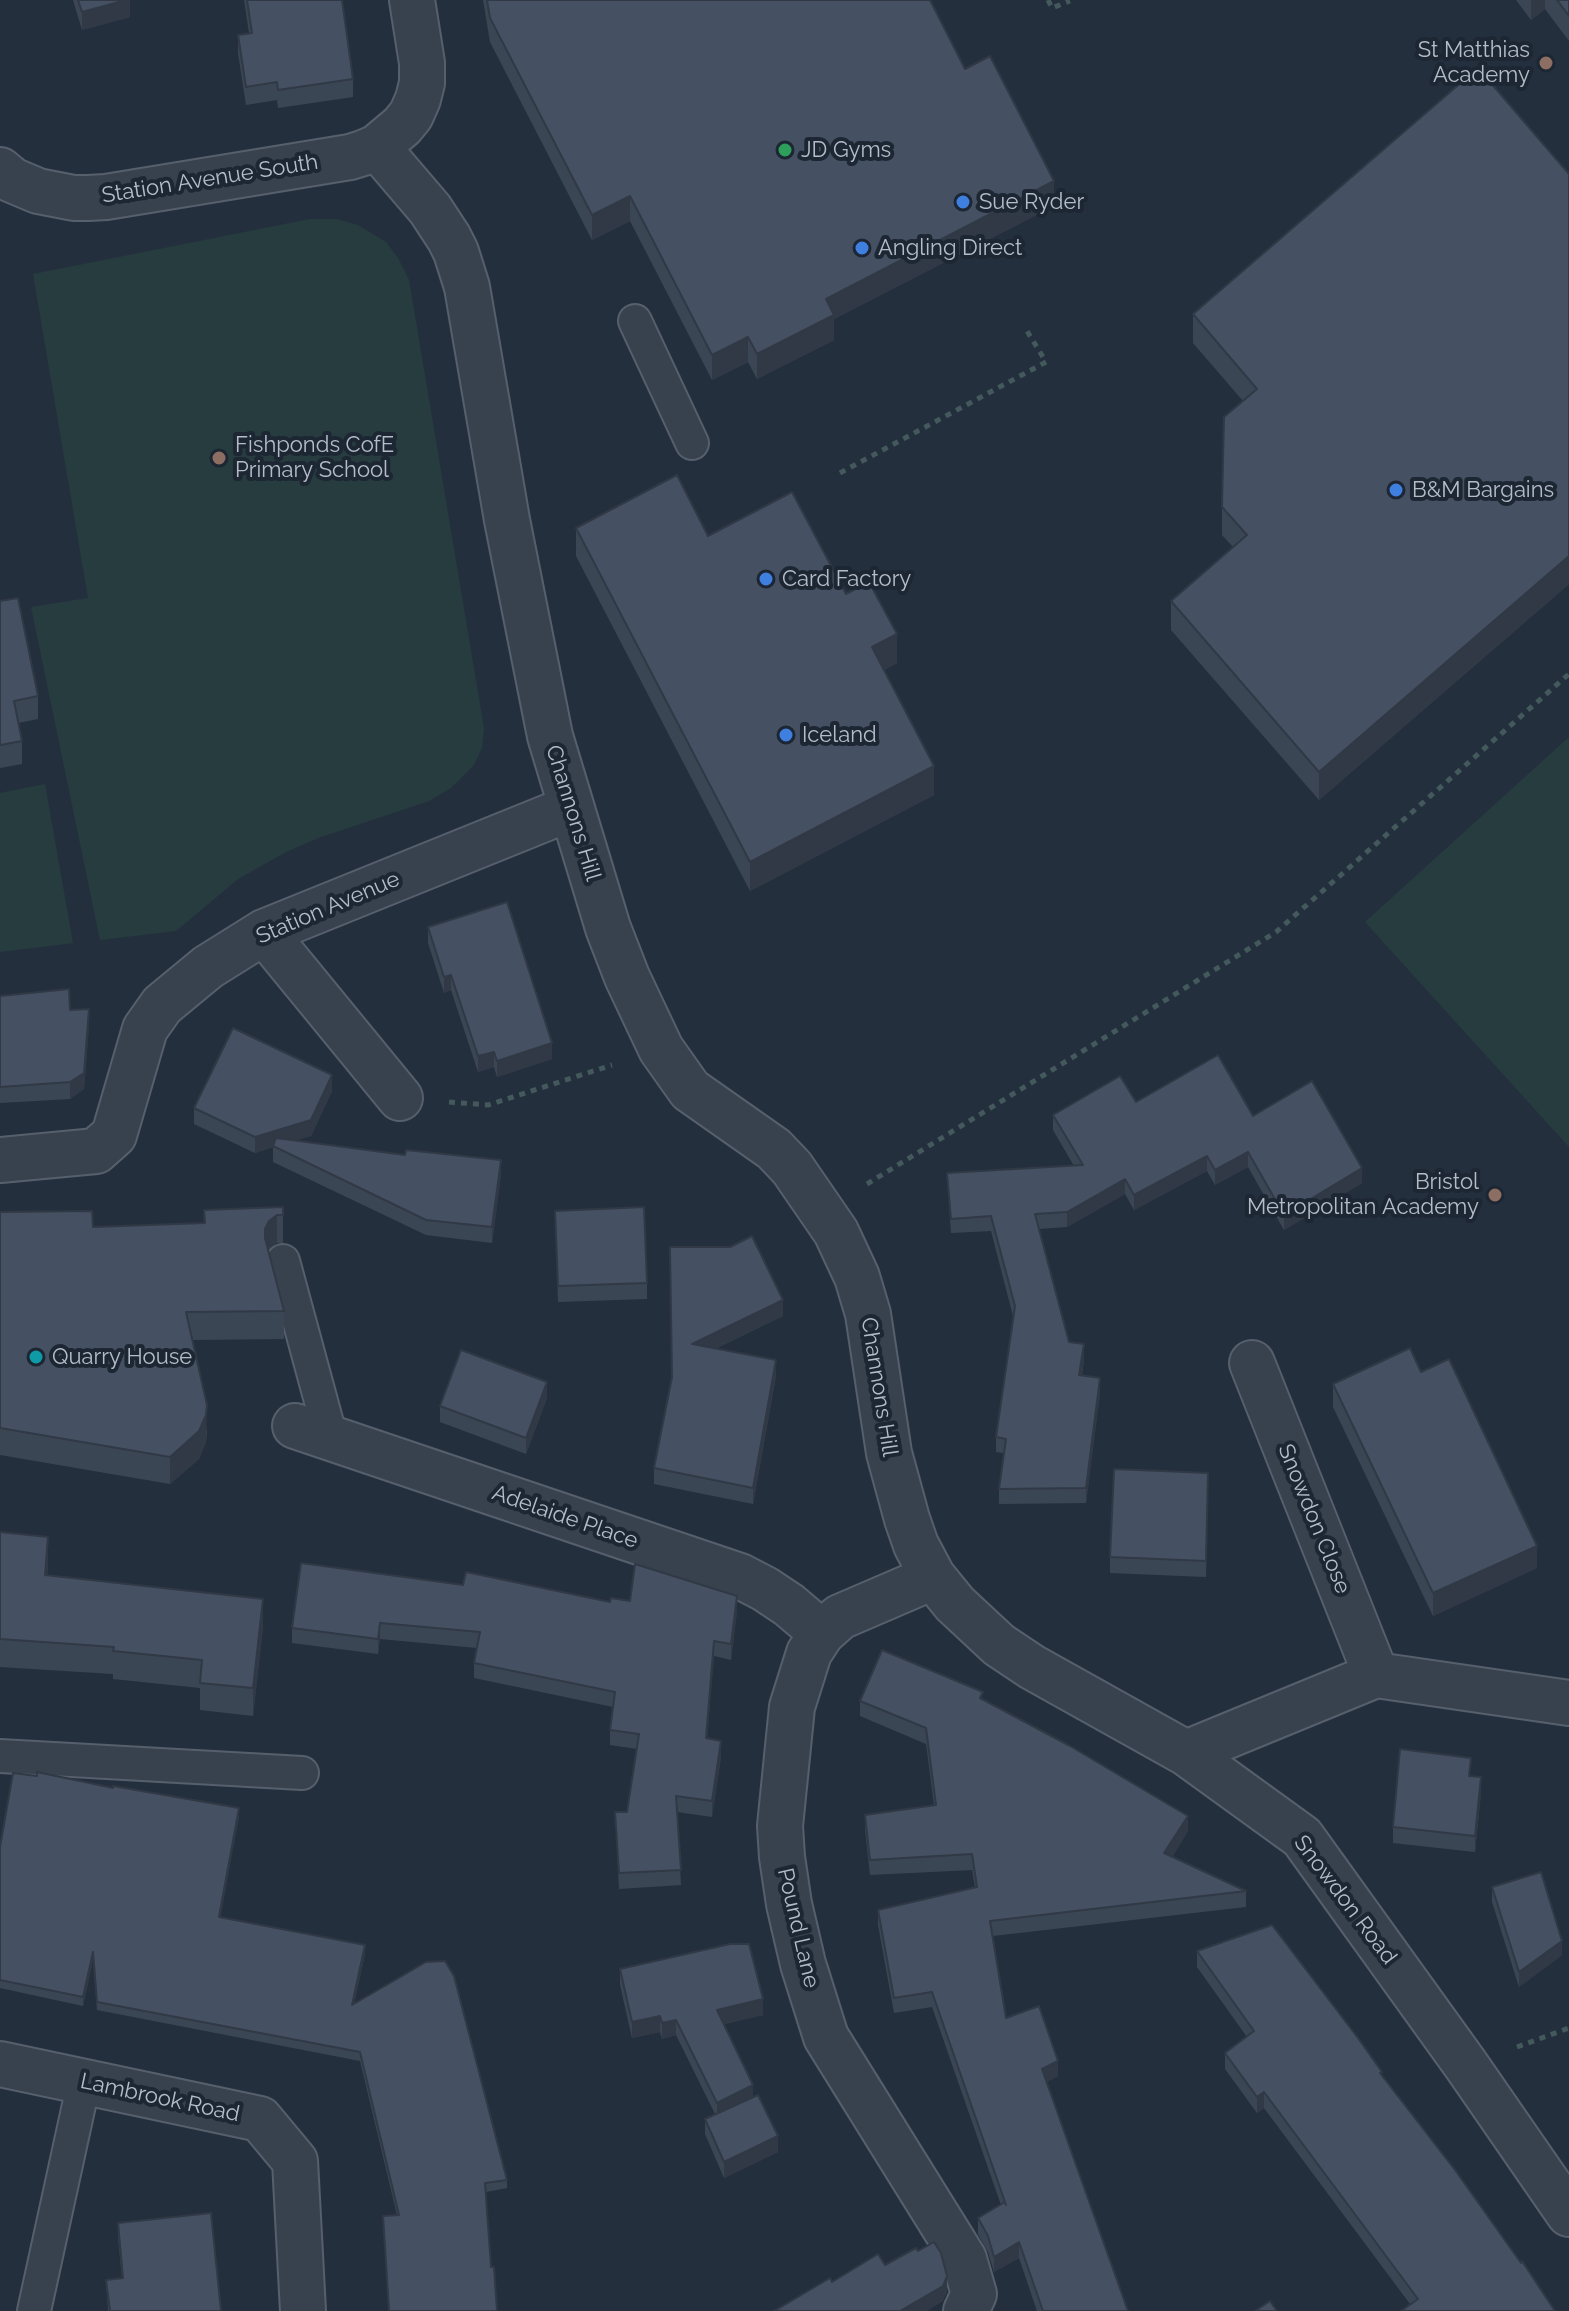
<!DOCTYPE html>
<style>
body{margin:0}
canvas{display:block;background:#242f3e}
</style>
<canvas width="1569" height="2311"></canvas>
<script>
const ctx = document.querySelector('canvas').getContext('2d');
ctx.lineJoin = 'round';
function fill(path, color) { ctx.fillStyle = color; ctx.fill(path, 'evenodd'); }
const poly = rows => new Path2D(rows.map(r => 'M' + r).join(''));
function strokePath(path, color, width, dash) { ctx.strokeStyle = color; ctx.lineWidth = width; ctx.lineCap = dash ? 'butt' : 'round'; ctx.setLineDash(dash || []); ctx.stroke(path); }
function label(font, color, halo, rows, align = 'center') {
  ctx.font = font + ' Raleway,sans-serif'; ctx.lineWidth = 8; ctx.setLineDash([]); ctx.textBaseline = 'middle'; ctx.strokeStyle = halo; ctx.fillStyle = color; for (const [text, x, y, turn = 0] of rows) {
    ctx.save(); ctx.translate(x, y); ctx.rotate((+turn || 0) * Math.PI / 180); ctx.textAlign = isNaN(turn) ? turn : align; if (halo) ctx.strokeText(text, 0, 0); ctx.fillText(text, 0, 0); ctx.restore();
  }
}
const green = poly([
 [310,219,336,219,358,225,386,242,398,258,409,280,484,728,482,748,474,765,451,788,429,801,321,837,288,851,238,879,176,931,100,940,31,607,88,598,33,274],
 [1569,737,1569,1147,1365,922],
 [45,784,73,943,0,952,0,793]
]);
const path = poly([
 [1048,0,1052,8,1070,1],
 [840,473,1046,362,1027,331],
 [449,1102,488,1105,612,1065],
 [867,1184,1276,932,1569,674],
 [1517,2047,1569,2028]
]);
const lane = poly([
 [635,321,692,443],
 [283,1261,331,1438],
 [0,1756,302,1773],
 [34,2311,84,2082]
]);
const street = poly([
 [377,147,430,209,449,238,456,252,467,287,507,520,550,736,608,928,627,977,661,1049,690,1090,774,1149,792,1168,836,1232,857,1277,868,1314,889,1453,907,1519,916,1545,933,1577,955,1604,999,1645,1032,1667,1186,1753,1302,1837,1466,2065,1569,2214],
 [0,170,12,180,38,191,74,198,88,198,106,197,350,157,363,153,377,147,402,126,411,115,418,99,422,83,422,63,412,0],
 [264,932,400,1098],
 [0,1160,96,1151,114,1135,145,1029,162,1005,208,967,264,932,571,808],
 [1252,1363,1376,1675,1569,1703],
 [295,1426,740,1576,765,1589,789,1605,822,1633],
 [933,1577,840,1617,822,1633,809,1653,792,1707,780,1826,782,1857,789,1904,803,1964,826,2037,964,2259,974,2294,966,2311],
 [1186,1753,1376,1675],
 [0,2064,260,2119,295,2161,303,2311]
]);
const wall = poly([
 [73,0,130,0,130,17,82,30],
 [244,0,342,0,353,79,353,97,278,108,277,100,246,105,238,53,238,35,249,33],
 [483,0,930,0,965,69,1054,206,834,319,834,340,757,379,748,362,712,380,630,221,592,240,490,42],
 [1516,0,1569,0,1569,41,1545,9,1531,20],
 [1569,174,1569,584,1319,800,1171,630,1171,601,1233,547,1222,535,1222,507,1243,401,1193,343,1193,314],
 [576,528,708,536,846,594,897,663,884,670,934,795,750,891,576,556],
 [0,601,38,696,38,719,18,723,22,741,22,764,0,768],
 [428,927,552,1059,497,1077,494,1067,478,1072,451,990,444,993,428,943],
 [0,996,70,1010,89,1026,84,1089,70,1099,0,1103],
 [332,1091,311,1136,296,1140,501,1175,492,1243,426,1235,273,1162,273,1147,255,1153,194,1124,194,1108],
 [1136,1102,1253,1116,1362,1183,1284,1230,1248,1167,1215,1185,1207,1171,1134,1210,1125,1194,1067,1227,1039,1229,1069,1342,1084,1359,1082,1375,1100,1393,1086,1503,999,1504,999,1489,1004,1453,996,1452,996,1437,1013,1316,991,1231,951,1233,947,1173,1074,1166,1053,1130,1053,1115],
 [283,1207,283,1243,277,1243,268,1250,284,1311,284,1339,193,1340,207,1432,206,1442,199,1459,170,1484,0,1455,0,1212,93,1227,204,1223],
 [555,1211,647,1283,647,1299,558,1302],
 [670,1247,783,1316,715,1349,776,1376,753,1504,654,1484,654,1468,672,1378],
 [1421,1372,1537,1568,1433,1616,1333,1407,1333,1384],
 [547,1398,526,1454,440,1422,440,1406],
 [1208,1473,1206,1577,1110,1573,1110,1557],
 [0,1532,48,1565,47,1575,263,1627,253,1716,200,1710,200,1688,113,1679,113,1674,0,1667],
 [463,1585,610,1602,630,1601,737,1611,731,1660,714,1656,707,1738,721,1757,712,1817,677,1812,681,1885,619,1889,615,1812,627,1812,637,1749,610,1745,610,1730,613,1707,474,1678,474,1663,477,1648,380,1639,378,1654,292,1643,292,1628],
 [983,1699,1188,1831,1172,1857,1246,1891,1246,1907,993,1936,1006,2018,1058,2076,1046,2082,1128,2311,1037,2311,1019,2258,994,2272,988,2252,978,2234,978,2218,1001,2205,932,2007,894,2013,878,1925,878,1910,975,1887,972,1870,870,1875,865,1830,865,1815,934,1805,926,1744,860,1716,860,1701],
 [1471,1776,1481,1793,1475,1852,1393,1843,1393,1827],
 [239,1816,220,1917,365,1954,354,2004,507,2180,507,2188,486,2192,491,2267,497,2311,397,2215,360,2061,97,2010,93,1960,83,2006,0,1988,0,1847],
 [1492,1887,1562,1955,1519,1987,1492,1902],
 [1197,1951,1382,2075,1555,2311,1410,2304,1264,2108,1257,2113,1225,2069,1225,2053,1247,2037,1197,1967],
 [620,1969,763,2015,724,2024,753,2097,778,2152,724,2178,705,2134,705,2119,715,2114,676,2035,662,2039,660,2032,632,2038,620,1985],
 [118,2223,221,2311,108,2311,106,2280,122,2279,118,2238]
]);
const shadedWall = poly([
 [126,0,130,0,130,17,82,30,82,12],
 [1531,0,1545,0,1545,9,1531,20],
 [1054,181,1054,206,834,319,834,340,757,379,757,354,826,299],
 [630,196,630,221,592,240,592,215],
 [748,337,748,362,712,380,712,355],
 [1569,556,1569,584,1319,800,1319,772],
 [897,634,897,663,872,676,872,647],
 [934,766,934,795,750,891,750,862],
 [451,975,451,990,444,993,444,977],
 [89,1009,89,1026,84,1089,70,1099,70,1082],
 [552,1043,552,1059,497,1077,497,1061],
 [494,1052,494,1067,478,1072,478,1056],
 [332,1075,332,1091,311,1136,255,1153,255,1137],
 [1248,1152,1248,1167,1215,1185,1215,1170],
 [1207,1156,1207,1171,1134,1210,1134,1195],
 [501,1160,501,1175,492,1243,492,1227],
 [1362,1168,1362,1183,1284,1230,1284,1215],
 [1125,1179,1125,1194,1067,1227,1067,1212],
 [277,1215,277,1243,269,1248,265,1257,265,1229,269,1221],
 [783,1300,783,1316,692,1360,692,1344],
 [1084,1344,1084,1359,1079,1390,1079,1375],
 [776,1360,776,1376,753,1504,753,1488],
 [1100,1378,1100,1393,1086,1503,1086,1488],
 [547,1382,547,1398,526,1454,526,1438],
 [207,1405,206,1442,199,1459,170,1484,170,1457],
 [48,1537,48,1565,45,1602,45,1575],
 [1537,1546,1537,1568,1433,1616,1433,1593],
 [737,1596,737,1611,731,1660,731,1644],
 [263,1599,263,1627,253,1716,253,1688],
 [380,1623,380,1639,378,1654,378,1639],
 [714,1641,714,1656,706,1754,706,1738],
 [721,1741,721,1757,712,1817,712,1801],
 [1481,1777,1481,1793,1475,1852,1475,1836],
 [239,1808,239,1816,219,1926,219,1917],
 [1188,1816,1188,1831,1164,1869,1164,1853],
 [1562,1941,1562,1955,1519,1987,1519,1972],
 [365,1945,365,1954,352,2014,352,2005],
 [93,1952,93,1960,83,2006,83,1997],
 [763,1999,763,2015,717,2026,717,2010],
 [660,2016,660,2032,632,2038,632,2022],
 [676,2020,676,2035,662,2039,662,2023],
 [1058,2061,1058,2076,1042,2085,1042,2069],
 [753,2085,753,2101,717,2118,717,2103],
 [1264,2092,1264,2108,1257,2113,1257,2097],
 [778,2136,778,2152,724,2178,724,2162],
 [1019,2242,1019,2258,994,2272,994,2257],
 [947,2276,947,2292,943,2301,927,2311,900,2311]
]);
const building = poly([
 [78,0,126,0,82,12,78,0],
 [247,0,342,0,353,79,278,90,277,82,246,87,238,35,252,33,247,0],
 [487,0,930,0,965,69,990,56,1054,181,826,299,834,315,757,354,748,337,712,355,630,196,592,215,490,18,487,0],
 [1557,0,1569,0,1569,16,1557,0],
 [1478,68,1569,174,1569,556,1319,772,1171,601,1247,535,1222,507,1224,417,1257,389,1193,314,1478,68],
 [677,475,708,536,792,492,846,594,869,582,897,634,872,647,934,766,750,862,576,528,677,475],
 [18,598,38,696,14,701,22,741,0,745,0,601,18,598],
 [507,902,552,1043,497,1061,494,1052,478,1056,451,975,444,977,428,927,507,902],
 [69,989,70,1010,89,1009,84,1073,70,1082,0,1087,0,996,69,989],
 [233,1028,332,1075,311,1120,255,1137,194,1108,233,1028],
 [1218,1055,1253,1116,1312,1081,1362,1168,1284,1215,1248,1152,1215,1170,1207,1156,1134,1195,1125,1179,1067,1212,1035,1214,1069,1342,1084,1344,1079,1375,1100,1378,1086,1488,999,1489,1006,1439,996,1437,1015,1306,991,1216,951,1219,947,1173,1083,1165,1053,1115,1120,1076,1136,1102,1218,1055],
 [276,1138,405,1155,406,1150,501,1160,492,1227,426,1220,273,1146,276,1138],
 [283,1207,283,1215,277,1215,269,1221,265,1229,265,1238,284,1311,186,1312,207,1405,206,1415,199,1431,170,1457,0,1428,0,1212,92,1211,93,1227,205,1223,204,1210,283,1207],
 [644,1207,647,1283,558,1286,555,1211,644,1207],
 [752,1236,783,1300,692,1344,776,1360,753,1488,654,1468,672,1377,670,1247,730,1247,752,1236],
 [1410,1348,1421,1372,1449,1359,1537,1546,1433,1593,1333,1384,1410,1348],
 [461,1350,547,1382,526,1438,440,1406,461,1350],
 [1114,1469,1208,1473,1206,1561,1110,1557,1114,1469],
 [0,1532,48,1537,45,1575,263,1599,253,1688,200,1683,202,1660,113,1651,114,1647,0,1639,0,1532],
 [301,1563,463,1585,466,1572,610,1602,611,1598,630,1601,635,1564,737,1596,731,1644,714,1641,706,1738,721,1741,712,1801,676,1796,681,1870,619,1873,615,1812,627,1812,639,1734,610,1730,615,1692,474,1663,480,1632,380,1623,378,1639,292,1628,301,1563],
 [882,1650,983,1692,980,1698,1070,1746,1188,1816,1164,1853,1246,1891,990,1921,1006,2018,1039,2006,1058,2061,1042,2069,1128,2311,1043,2311,1019,2242,994,2257,988,2236,978,2218,1005,2202,1006,2205,932,1992,894,1998,878,1910,977,1887,972,1854,870,1860,865,1815,936,1805,926,1728,860,1701,882,1650],
 [1400,1749,1471,1758,1469,1776,1481,1777,1475,1836,1393,1827,1400,1749],
 [37,1772,113,1788,113,1786,239,1808,219,1917,365,1945,352,2005,426,1962,445,1961,454,1976,507,2180,485,2183,491,2267,494,2267,497,2311,389,2311,383,2216,399,2215,360,2052,97,2002,93,1952,83,1997,0,1980,0,1847,13,1773,37,1776,37,1772],
 [1541,1872,1562,1941,1519,1972,1492,1887,1541,1872],
 [1272,1925,1358,2038,1382,2072,1380,2073,1455,2170,1521,2263,1522,2261,1555,2311,1401,2311,1418,2299,1264,2092,1257,2097,1225,2053,1254,2031,1197,1951,1272,1925],
 [730,1944,749,1944,763,1999,717,2010,753,2085,717,2103,676,2020,662,2023,660,2016,632,2022,620,1969,730,1944],
 [758,2095,778,2136,724,2162,705,2119,758,2095],
 [211,2213,221,2311,110,2311,106,2280,123,2278,118,2223,211,2213],
 [934,2242,941,2253,947,2276,943,2286,900,2311,774,2311,830,2278,832,2282,878,2254,885,2265,916,2248,918,2251,934,2242],
 [1270,2301,1277,2311,1255,2311,1270,2301]
]);
const markers = [
 [1546,63,8,"#8d6e63"],
 [785,150,8,"#2e9e5b"],
 [963,202,8,"#3f7fe0"],
 [862,248,8,"#3f7fe0"],
 [219,458,8,"#8d6e63"],
 [1396,490,8,"#3f7fe0"],
 [766,579,8,"#3f7fe0"],
 [786,735,8,"#3f7fe0"],
 [1495,1195,8,"#8d6e63"],
 [36,1357,8,"#0f9aa8"]
];
const poiNames = [
 ["St Matthias",1530,50,"right"],
 ["Academy",1530,75,"right"],
 ["JD Gyms",801,150],
 ["Sue Ryder",979,202],
 ["Angling Direct",878,248],
 ["Fishponds CofE",235,445],
 ["Primary School",235,470],
 ["B&M Bargains",1412,490],
 ["Card Factory",782,579],
 ["Iceland",802,735],
 ["Bristol",1479,1182,"right"],
 ["Metropolitan Academy",1479,1207,"right"],
 ["Quarry House",52,1357]
];
const streetNames = [
 ["Station Avenue South",210,179,-9],
 ["Channons Hill",573,813,73],
 ["Station Avenue",328,908,-23],
 ["Channons Hill",879,1387,81],
 ["Adelaide Place",565,1517,19],
 ["Snowdon Close",1314,1519,68],
 ["Snowdon Road",1345,1900,53],
 ["Pound Lane",798,1928,77],
 ["Lambrook Road",160,2098,12]
];
fill(green, '#263c3f');
strokePath(lane, '#565f6c', 36);
strokePath(street, '#565f6c', 48);
strokePath(path, '#44595c', 5, [6, 6]);
strokePath(lane, '#38414e', 32);
strokePath(street, '#38414e', 44);
fill(wall, '#3b4654');
fill(shadedWall, '#303945');
fill(building, '#455162');
strokePath(building, '#303945', 2);
for (const [x, y, r, color] of markers) { const dot = new Path2D(); dot.arc(x, y, r, 0, 2 * Math.PI); ctx.fillStyle = color; ctx.fill(dot); strokePath(dot, '#1d2633', 3); }
label('22px', '#b4bcc9', '#1d2633', poiNames, 'left');
label('22px', '#b4bcc9', '#1d2633', streetNames);
</script>
